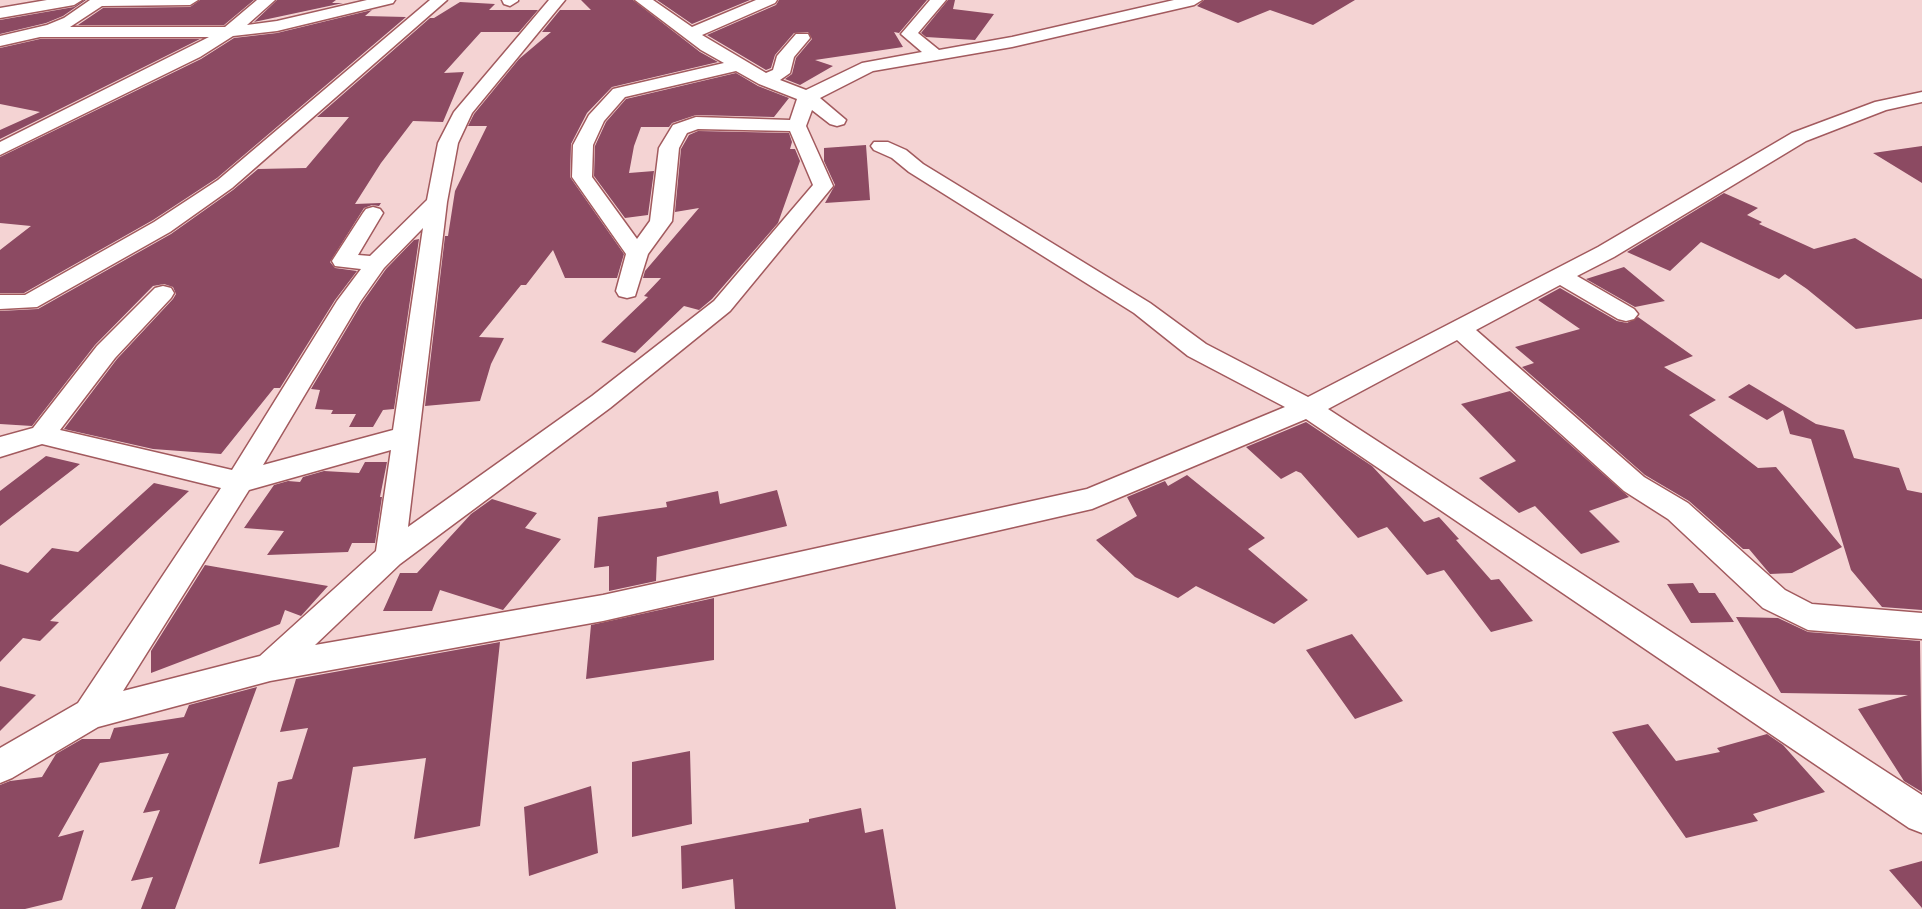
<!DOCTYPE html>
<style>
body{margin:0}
canvas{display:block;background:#f4d3d3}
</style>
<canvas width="1922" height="909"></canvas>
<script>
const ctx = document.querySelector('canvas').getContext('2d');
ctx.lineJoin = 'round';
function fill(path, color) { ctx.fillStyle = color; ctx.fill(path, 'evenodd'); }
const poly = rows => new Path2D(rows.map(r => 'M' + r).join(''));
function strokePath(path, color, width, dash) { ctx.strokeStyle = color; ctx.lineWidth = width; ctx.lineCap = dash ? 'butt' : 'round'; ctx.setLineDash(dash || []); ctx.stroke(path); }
const building = poly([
 [84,0,86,0,63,16,46,23,0,34,0,20,74,7],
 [200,0,254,0,224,25,78,25,103,8,190,7],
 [277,0,336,0,332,3,343,3,254,22],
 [581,0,633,0,700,52,718,62,612,87,587,113,571,144,570,177,624,254,617,278,565,278,553,250,526,285,521,285,479,337,504,338,491,364,480,401,425,406,445,236,448,236,455,191,487,126,468,126,474,114,519,59,551,32,542,32,560,10,591,10],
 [657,0,750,0,692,24],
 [779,0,927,0,899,33,894,32,903,47,815,60,833,66,800,85,785,79,792,74,796,58,812,39,808,32,794,33,775,55,771,68,766,70,707,35,776,5],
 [948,0,955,0,953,9,994,14,975,40,926,37,921,33],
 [1204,0,1355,0,1313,25,1270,10,1238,23,1197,6],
 [460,2,495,4,489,10,538,10,519,32,481,32,444,73,464,72,443,122,413,121,381,163,355,204,381,203,379,206,372,205,364,208,330,262,335,268,357,271,335,300,280,388,274,388,221,454,153,449,64,429,117,359,173,299,176,294,173,287,164,284,153,286,95,345,32,426,0,424,0,311,38,309,171,234,233,190,258,169,306,168,349,117,317,117,430,18,434,18],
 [372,10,365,16,406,17,217,178,153,220,24,293,0,293,0,250,31,226,0,223,0,157,201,59,234,38,277,33],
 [40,39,200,39,0,139,0,130,40,112,0,104,0,48],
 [736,73,758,86,789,98,774,117,696,115,672,123,669,127,641,127,634,146,629,173,654,171,648,215,625,218,594,176,595,146,606,122,626,99],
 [698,131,789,133,792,142,790,149,795,149,800,161,778,223,712,299,699,310,684,306,635,353,601,342,648,297,644,296,661,278,643,278,645,271,699,208,675,212,681,149,689,135],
 [866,145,870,200,825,203,835,185,824,161,824,148],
 [1922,146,1922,183,1873,153],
 [1724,193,1758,208,1747,215,1762,222,1759,224,1814,249,1855,238,1922,279,1922,319,1856,329,1807,289,1785,274,1779,279,1701,242,1670,271,1627,252],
 [419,239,394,409,383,410,373,427,349,427,356,414,331,414,333,410,315,409,320,390,311,389,362,303,386,269,414,240],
 [1624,267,1665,301,1635,307,1586,279],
 [1560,288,1617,321,1627,323,1638,317,1693,356,1664,367,1716,400,1689,415,1758,468,1776,467,1842,547,1792,573,1770,574,1749,549,1743,549,1689,501,1645,475,1522,367,1534,363,1515,347,1580,329,1538,300],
 [1749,384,1816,424,1844,430,1854,458,1899,468,1907,490,1922,493,1922,610,1882,607,1851,570,1811,439,1790,434,1783,410,1767,420,1728,397],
 [1510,391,1629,497,1589,511,1620,542,1581,554,1535,506,1519,513,1479,478,1516,461,1461,404],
 [1306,422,1372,466,1424,522,1439,517,1459,539,1456,540,1491,580,1499,579,1533,621,1491,632,1444,570,1427,575,1387,527,1358,538,1301,473,1296,471,1281,479,1246,447],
 [46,456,80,464,0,526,0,491],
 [365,462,387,462,380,497,382,497,375,543,352,543,348,552,267,555,284,531,244,528,274,485,288,481,300,482,303,477,324,471,359,473],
 [1187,475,1265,538,1248,549,1308,600,1274,624,1196,586,1178,598,1135,577,1096,540,1137,516,1127,497,1165,481,1168,486],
 [154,483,189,491,50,621,59,622,40,641,23,638,0,662,0,564,28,573,52,548,78,552],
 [777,490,787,526,657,557,656,581,609,591,609,566,594,568,598,517,667,507,666,502,718,491,720,504],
 [492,499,537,513,525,528,561,539,503,610,440,590,432,611,383,611,400,573,417,573,471,514],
 [205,565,222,568,328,586,301,616,285,610,280,624,151,673,151,651],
 [1693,583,1699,593,1715,593,1734,622,1691,623,1667,584],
 [714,598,714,660,586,679,591,625],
 [1736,617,1778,618,1808,632,1920,641,1922,792,1904,781,1858,709,1908,695,1781,693],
 [1352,634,1403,701,1355,719,1306,650],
 [500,642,480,826,414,839,426,758,353,767,339,847,259,864,278,782,292,779,308,728,280,732,296,679],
 [0,686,36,695,0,731],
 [257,687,175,909,141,909,153,877,131,881,160,810,143,813,169,753,100,763,58,837,84,830,62,900,25,909,0,909,0,785,10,781,42,777,56,754,82,739,110,739,114,728,184,717,189,705],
 [1648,724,1676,761,1720,752,1717,748,1767,734,1783,745,1825,792,1753,814,1758,821,1686,838,1612,732],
 [690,751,692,824,632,837,632,762],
 [591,786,598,853,529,876,524,807],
 [861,808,865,833,883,829,896,909,735,909,733,879,682,889,681,846,809,822,809,819],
 [1922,861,1922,908,1889,870]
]);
const minor = poly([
 [47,0,82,0,74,5,0,18,0,8,47,0],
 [90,0,198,0,190,5,102,6,70,27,225,27,257,0,275,0,247,25,277,21,367,0,395,0,393,3,277,31,233,36,200,57,0,155,0,142,209,37,40,37,0,46,0,36,47,25,64,18,90,0],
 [430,0,447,0,232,188,170,232,37,307,0,309,0,295,25,295,154,222,218,180,430,0],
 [502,0,518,0,518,1,510,6,504,4,502,0],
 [549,0,565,0,472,113,458,143,447,202,408,527,592,396,714,301,813,185,790,131,698,129,687,133,679,148,672,221,648,254,635,296,627,298,619,296,616,291,626,254,572,177,573,145,589,115,613,89,724,63,701,50,635,0,653,0,692,27,756,0,777,0,775,3,702,35,766,73,773,70,777,56,796,34,808,34,810,38,794,57,790,73,780,80,806,90,862,63,922,52,901,34,930,0,946,0,918,33,939,50,1012,37,1174,0,1202,0,1194,5,1012,47,873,71,820,98,846,120,844,124,837,126,830,124,812,110,806,126,833,186,730,311,610,408,400,564,315,645,603,595,1087,489,1285,407,1188,356,1134,313,909,172,892,158,874,150,871,146,874,142,888,142,906,150,923,164,1150,303,1206,344,1308,397,1598,247,1792,133,1875,102,1922,92,1922,102,1886,110,1806,141,1614,257,1577,276,1634,309,1638,314,1634,319,1626,321,1618,319,1560,285,1476,330,1644,477,1688,503,1785,590,1812,604,1922,613,1922,639,1808,630,1763,608,1668,519,1624,491,1457,340,1328,409,1922,795,1922,833,1909,828,1306,419,1092,509,603,621,270,681,98,727,12,778,0,783,0,748,78,703,221,488,42,444,0,457,0,437,33,428,97,346,155,288,163,286,171,288,174,293,171,298,115,358,60,430,232,470,337,301,361,269,335,266,332,261,363,213,366,209,373,207,380,209,383,213,358,255,370,256,427,200,438,143,454,112,549,0],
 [736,71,759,84,797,99,790,120,696,117,673,125,659,148,650,221,637,239,592,177,593,145,604,121,625,97,736,71],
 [423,228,393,430,263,465,360,302,384,268,423,228],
 [391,450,376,551,260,656,123,691,249,490,391,450]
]);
fill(building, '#8c4a62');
strokePath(minor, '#a25a5e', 3);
fill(minor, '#fff');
</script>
